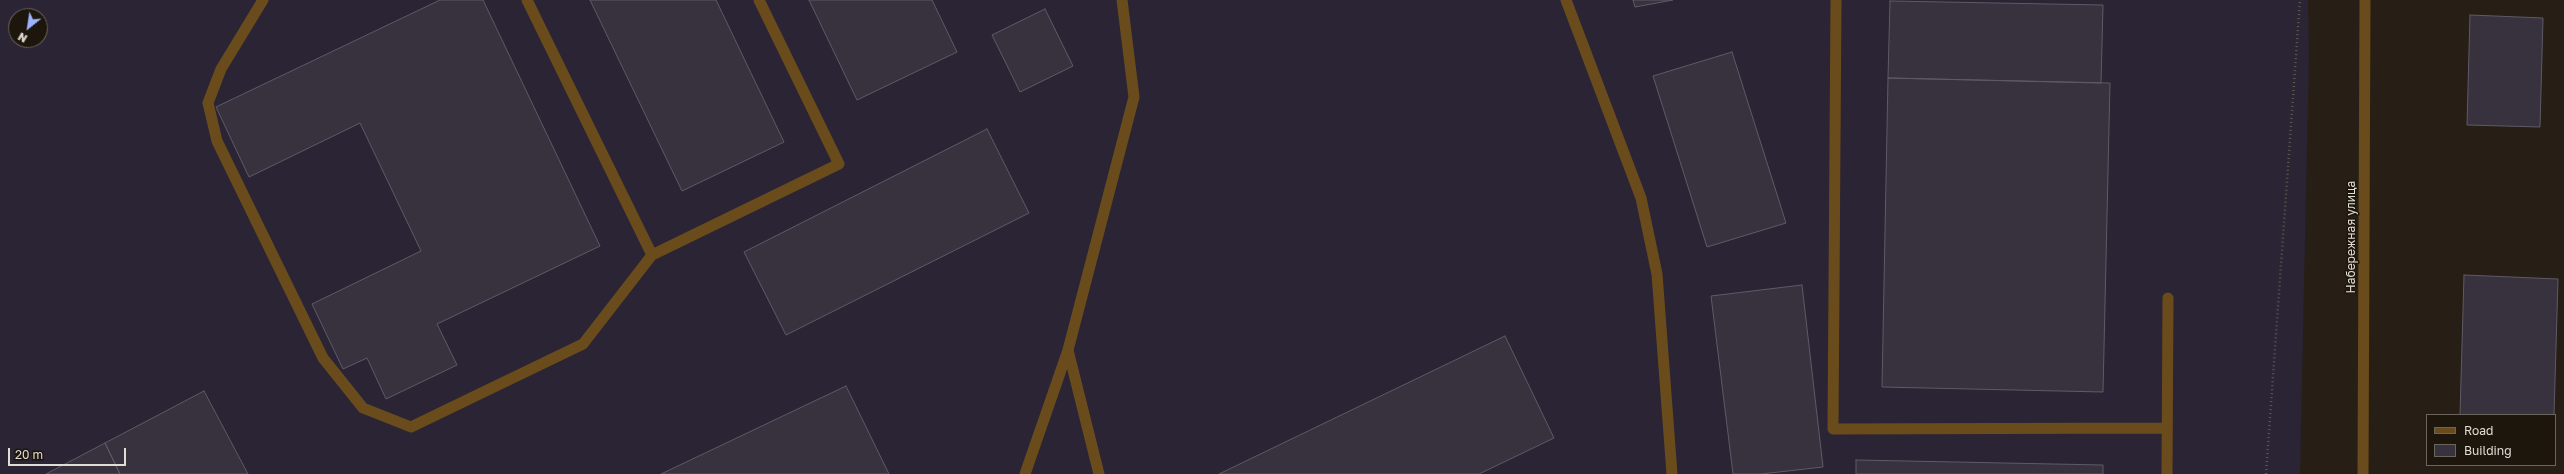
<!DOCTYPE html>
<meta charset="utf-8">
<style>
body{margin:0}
#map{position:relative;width:2564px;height:474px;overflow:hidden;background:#271f15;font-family:"Golos Text",sans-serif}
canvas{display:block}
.legend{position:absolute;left:2426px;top:414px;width:130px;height:52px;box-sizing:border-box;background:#1d160c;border:1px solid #6c655d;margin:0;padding:5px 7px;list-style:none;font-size:12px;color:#e2dcd6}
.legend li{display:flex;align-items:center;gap:8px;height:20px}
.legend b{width:20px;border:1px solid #6c655d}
.north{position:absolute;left:8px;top:8px;width:40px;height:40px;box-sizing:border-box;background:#1d160c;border:1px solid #6c655d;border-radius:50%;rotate:210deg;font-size:11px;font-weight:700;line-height:16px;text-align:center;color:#e2dcd6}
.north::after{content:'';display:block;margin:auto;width:14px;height:18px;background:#9cb4fd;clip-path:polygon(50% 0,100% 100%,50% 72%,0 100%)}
.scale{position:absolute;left:8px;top:448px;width:118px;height:18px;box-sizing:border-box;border:2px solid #e2dcd6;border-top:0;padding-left:5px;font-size:12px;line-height:14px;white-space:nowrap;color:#e2dcd6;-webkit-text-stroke:3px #1d160c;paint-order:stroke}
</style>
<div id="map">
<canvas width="2564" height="474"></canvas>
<ul class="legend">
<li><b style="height:5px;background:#6a4c1c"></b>Road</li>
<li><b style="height:11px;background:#37323d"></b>Building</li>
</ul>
<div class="north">N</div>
<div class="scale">20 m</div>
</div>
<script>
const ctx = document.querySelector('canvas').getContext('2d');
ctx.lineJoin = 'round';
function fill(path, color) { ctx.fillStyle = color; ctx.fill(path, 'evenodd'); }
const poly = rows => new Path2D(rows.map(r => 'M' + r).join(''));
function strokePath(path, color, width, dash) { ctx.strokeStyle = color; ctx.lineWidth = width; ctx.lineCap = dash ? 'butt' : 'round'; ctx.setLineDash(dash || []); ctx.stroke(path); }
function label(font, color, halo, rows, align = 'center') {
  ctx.font = font + ' "Golos Text",sans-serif'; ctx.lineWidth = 3; ctx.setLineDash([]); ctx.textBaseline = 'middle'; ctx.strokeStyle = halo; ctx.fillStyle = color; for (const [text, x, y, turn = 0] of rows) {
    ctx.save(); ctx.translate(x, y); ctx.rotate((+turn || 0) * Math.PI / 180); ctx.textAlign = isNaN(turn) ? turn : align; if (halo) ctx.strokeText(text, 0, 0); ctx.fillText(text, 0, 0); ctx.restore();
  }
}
const industrial = poly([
 [0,0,2308,0,2309,53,2300,474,0,474],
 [16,16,40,16,40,40,16,40]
]);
const building = poly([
 [440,0,483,0,600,246,437,324,457,365,386,399,367,358,343,369,312,304,421,251,360,123,249,177,216,107,440,0],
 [590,0,716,0,784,142,682,191,590,0],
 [809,0,932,0,957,52,857,100,809,0],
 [1633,0,1673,0,1635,7,1633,0],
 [1890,1,2103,5,2101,83,1888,78,1890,1],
 [1045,9,1073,66,1020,92,992,35,1045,9],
 [2470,15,2543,18,2540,127,2467,125,2470,15],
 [1732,52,1786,223,1707,247,1653,76,1732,52],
 [1888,78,2110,83,2103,392,1882,387,1888,78],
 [987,129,1029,213,786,335,744,252,987,129],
 [2464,275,2558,279,2554,415,2460,415,2464,275],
 [1802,285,1823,467,1761,474,1733,474,1711,296,1802,285],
 [1505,336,1554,438,1479,474,1219,474,1505,336],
 [846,386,889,474,661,474,846,386],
 [204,391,248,474,120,474,105,443,204,391],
 [105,443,120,474,46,474,105,443],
 [1856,460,2103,465,2103,474,1856,474,1856,460]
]);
const path = poly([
 [2266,474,2300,0]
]);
const service = poly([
 [263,0,221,69,208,103,217,141,323,358,363,408,411,427,583,344,652,255],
 [527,0,652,255,839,164,759,0],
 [1566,0,1641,198,1657,274,1672,474],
 [1836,0,1833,429,2167,428],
 [1025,474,1068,350],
 [1099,474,1068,350,1134,97,1122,0],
 [2167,474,2168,298]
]);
const tertiary = poly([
 [2363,474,2365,0]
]);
const streetNames = [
 ["Набережная улица",2351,237,-90]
];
fill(industrial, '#2a2434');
fill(building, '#37323d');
strokePath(building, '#5f5a66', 1);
strokePath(path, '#60584f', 2.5, [1, 3]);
strokePath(service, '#6a4c1c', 11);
strokePath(tertiary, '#6a4c1c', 11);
label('12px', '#e2dcd6', '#1d160c', streetNames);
</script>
